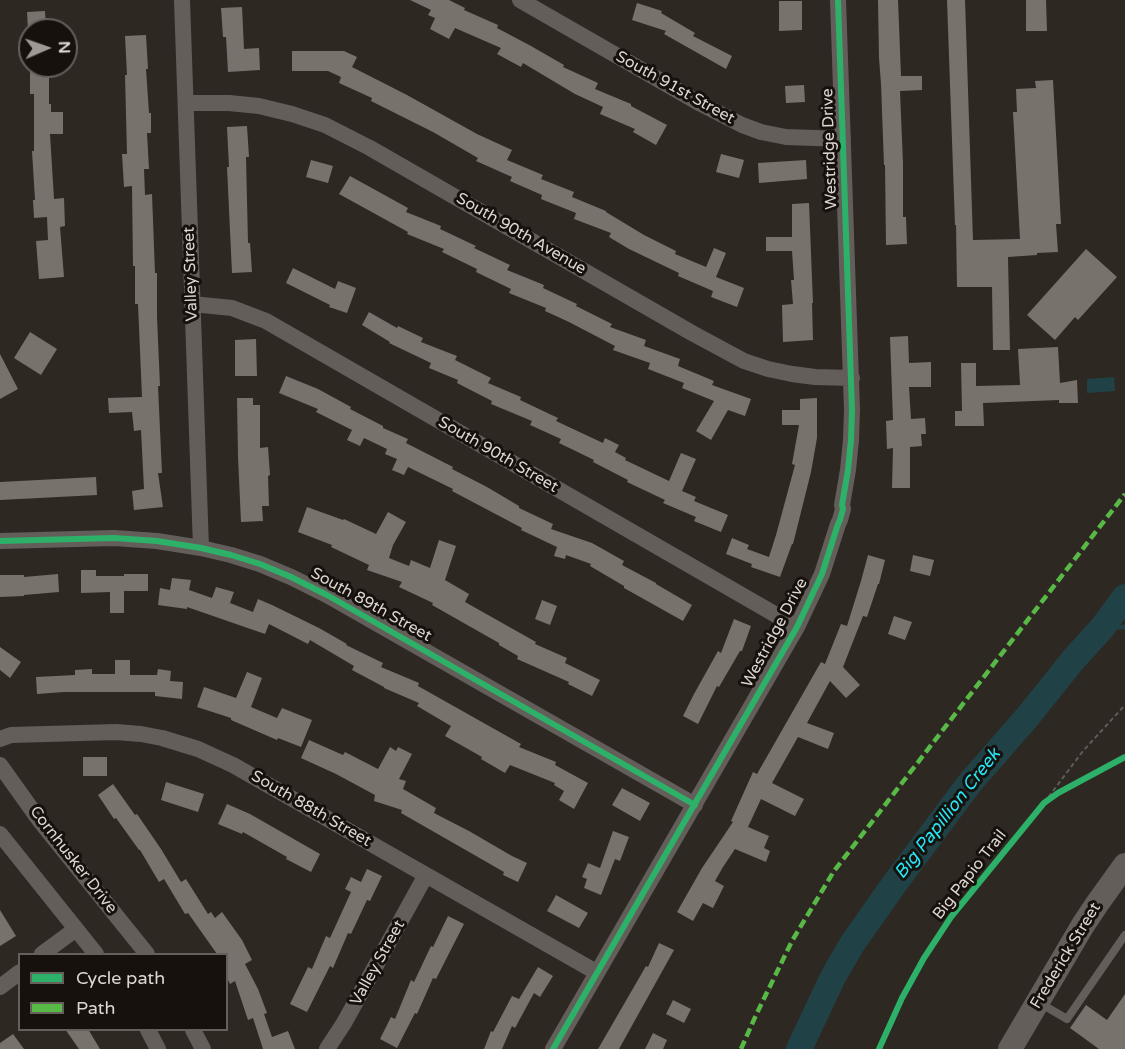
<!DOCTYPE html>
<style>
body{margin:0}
#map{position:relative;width:1125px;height:1049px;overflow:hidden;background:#2e2823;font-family:"Varela Round",sans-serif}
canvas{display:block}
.legend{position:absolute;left:18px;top:953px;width:210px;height:78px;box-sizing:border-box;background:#16110d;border:2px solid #66605b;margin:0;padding:8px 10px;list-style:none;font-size:18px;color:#ded6d0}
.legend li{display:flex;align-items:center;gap:12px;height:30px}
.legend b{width:30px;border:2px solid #66605b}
.north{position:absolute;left:18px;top:18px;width:60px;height:60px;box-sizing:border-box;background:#16110d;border:2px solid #66605b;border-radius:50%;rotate:88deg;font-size:16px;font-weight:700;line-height:24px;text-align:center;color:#ded6d0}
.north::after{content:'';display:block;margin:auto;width:21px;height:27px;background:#a09993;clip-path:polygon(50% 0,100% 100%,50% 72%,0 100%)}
</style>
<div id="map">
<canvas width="1125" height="1049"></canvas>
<ul class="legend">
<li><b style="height:8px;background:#2db169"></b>Cycle path</li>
<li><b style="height:8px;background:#58b947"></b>Path</li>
</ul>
<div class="north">N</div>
</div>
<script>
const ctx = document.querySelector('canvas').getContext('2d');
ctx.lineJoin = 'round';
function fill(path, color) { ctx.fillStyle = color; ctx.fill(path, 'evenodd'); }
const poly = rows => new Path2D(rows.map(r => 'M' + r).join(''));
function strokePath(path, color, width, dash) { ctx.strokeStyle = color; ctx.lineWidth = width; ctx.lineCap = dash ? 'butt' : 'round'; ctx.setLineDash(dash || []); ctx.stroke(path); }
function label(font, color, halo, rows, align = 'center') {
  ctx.font = font + ' "Varela Round",sans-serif'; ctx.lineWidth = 6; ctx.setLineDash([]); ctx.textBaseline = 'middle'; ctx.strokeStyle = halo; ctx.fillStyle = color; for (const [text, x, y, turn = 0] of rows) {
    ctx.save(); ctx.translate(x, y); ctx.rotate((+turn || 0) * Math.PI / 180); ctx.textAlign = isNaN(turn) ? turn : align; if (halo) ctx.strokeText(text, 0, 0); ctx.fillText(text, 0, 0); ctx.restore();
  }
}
const water = poly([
 [1114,377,1115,391,1087,393,1087,379]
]);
const stream = poly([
 [1102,628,1125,627]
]);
const river = poly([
 [799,1049,833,977,852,944,895,883,969,784,1029,715,1073,660,1102,628,1125,597]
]);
const building = poly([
 [410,0,449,0,465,8,464,10,498,25,497,28,531,46,564,65,563,67,598,83,595,89,631,104,631,106,667,125,656,145,633,132,635,129,600,114,603,107,575,94,523,63,521,67,497,54,501,48,455,28,449,39,430,29,435,18,428,15,431,10],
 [878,0,898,0,901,76,922,76,922,90,900,91,903,163,903,217,906,217,907,244,886,245,885,165,884,165,881,84,879,58],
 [947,0,965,0,973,240,1020,239,1013,112,1017,112,1016,89,1036,88,1035,81,1053,80,1061,224,1056,224,1058,252,1037,253,1037,255,1008,257,1010,350,993,350,992,287,957,287,956,225,955,225],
 [1026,0,1046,0,1047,31,1026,31],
 [779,1,802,1,802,30,779,31],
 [637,3,662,11,661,13,695,33,693,36,732,56,726,69,664,34,666,31,632,20],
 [242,7,244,49,259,48,260,70,228,72,226,37,223,37,221,8],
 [45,11,46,30,28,30,27,12],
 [146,35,148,69,146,69,149,113,151,113,151,133,147,133,149,169,144,169,145,195,152,194,155,273,157,273,157,317,160,386,158,386,162,473,158,473,163,507,134,510,132,491,144,489,141,430,134,431,132,412,109,413,108,398,142,397,138,304,135,304,135,266,133,266,132,186,124,187,122,154,127,154,125,75,127,75,125,36],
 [292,51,344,51,357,57,352,67,407,95,477,134,512,150,507,160,543,175,541,179,574,192,572,197,606,211,606,212,644,235,676,251,675,254,706,267,714,248,726,253,716,277,744,288,737,307,711,297,713,291,678,276,679,273,629,249,609,237,611,233,574,219,576,213,541,199,542,195,510,181,512,177,476,161,478,158,433,132,371,101,372,98,339,83,341,77,328,71,292,71],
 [30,66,49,66,49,104,51,104,51,112,63,112,63,134,50,134,54,199,64,198,65,226,60,227,64,277,39,279,36,241,48,240,47,217,34,218,33,200,35,200,32,151,34,151,34,94,30,94],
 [804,85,805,102,786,103,785,86],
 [247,126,249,157,246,157,248,243,250,243,252,272,232,273,227,167,229,167,227,127],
 [721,154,744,160,739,178,716,172],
 [311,160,333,166,328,183,306,177],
 [806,160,807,179,759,183,758,163],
 [350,176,408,208,406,212,441,226,440,229,476,246,474,248,510,265,507,270,544,285,543,288,577,304,576,306,612,324,610,327,646,340,644,346,680,359,678,366,714,381,712,385,751,399,745,416,728,410,711,440,696,431,714,401,682,388,684,383,648,369,650,363,613,350,615,346,569,322,545,311,546,308,509,293,511,289,476,272,477,269,442,252,444,249,407,234,408,232,339,194],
 [809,203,813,303,812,303,813,340,783,342,782,305,793,304,791,280,794,280,792,251,766,251,766,237,792,237,792,204],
 [1086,249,1117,277,1078,320,1075,317,1055,340,1027,315],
 [293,268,335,289,338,281,356,288,347,313,329,307,330,305,286,283],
 [369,312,397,328,398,326,423,338,421,342,457,356,455,360,491,378,488,383,521,397,520,400,558,418,556,421,603,443,605,438,619,445,615,452,626,458,625,460,669,481,681,453,696,459,682,491,696,497,694,501,728,515,721,532,694,521,696,517,663,503,665,500,627,482,628,480,593,462,594,460,559,443,561,439,530,425,532,421,491,404,492,401,457,383,458,380,429,368,431,363,389,343,390,342,362,325],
 [30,332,57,349,41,375,14,358],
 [908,336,909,363,931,362,931,387,909,387,911,419,925,418,926,434,921,434,922,446,910,447,910,488,892,488,893,448,887,449,886,421,893,420,890,337],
 [256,339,257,376,235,376,235,340],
 [1058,347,1060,383,1077,380,1078,403,1059,403,1059,400,983,403,984,426,955,426,955,411,962,411,961,363,976,363,976,386,1020,385,1018,349],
 [0,354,18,389,0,399],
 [286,376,318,389,351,407,350,409,383,426,383,428,408,439,406,443,453,467,452,469,487,487,519,506,519,508,553,524,551,529,592,543,624,561,622,565,656,583,656,584,692,605,683,621,624,588,624,586,590,566,591,564,566,555,565,559,554,556,557,547,521,530,522,528,452,491,453,489,408,467,404,475,392,470,397,459,385,454,387,449,364,438,360,446,347,440,352,430,316,412,318,409,279,393],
 [237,398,253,398,253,405,260,405,260,448,268,447,270,475,268,476,269,506,262,506,263,521,241,522,238,457],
 [817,398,817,438,811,472,793,544,792,544,780,577,751,567,752,564,726,554,732,538,749,545,747,549,769,557,776,535,795,465,792,464,799,425,782,425,782,410,800,410,800,399],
 [96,477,97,495,0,500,0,482],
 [307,507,343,520,344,519,376,534,388,512,406,522,393,545,389,558,409,566,411,560,430,568,439,540,456,546,445,580,469,594,465,602,536,642,535,644,567,658,565,663,600,680,592,696,568,684,569,682,517,659,518,656,499,645,499,643,432,605,433,603,399,587,402,582,367,570,369,565,331,547,332,545,298,532],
 [868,555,885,560,879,584,878,584,867,617,863,616,843,667,860,685,846,698,830,681,807,723,834,733,828,749,798,737,772,783,804,799,795,816,761,799,748,827,769,836,764,848,770,851,766,862,735,849,723,867,715,881,724,886,713,908,703,903,693,921,677,912,702,868,733,822,731,821,753,772,757,774,821,662,825,664,841,624,847,626,861,581],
 [913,555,934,560,930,576,910,571],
 [81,570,96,570,96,576,124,576,124,574,148,574,148,591,124,591,124,613,110,613,110,592,81,593],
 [58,574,59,592,24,595,24,596,0,597,0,575,24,575,24,577],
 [172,578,191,580,189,590,212,598,216,587,234,592,230,603,253,612,258,599,272,605,319,628,347,644,346,645,383,663,381,667,419,683,418,686,521,744,519,747,556,762,555,765,588,783,574,809,559,800,564,791,554,785,555,783,510,765,505,773,481,759,482,757,445,736,451,726,417,706,419,703,384,688,384,687,352,670,354,666,310,640,308,644,269,624,265,634,187,607,187,609,158,605,160,588,170,590],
 [542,600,557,606,550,625,535,619],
 [894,616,912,622,905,640,888,634],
 [734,619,751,626,742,651,740,651,719,687,717,686,698,724,683,716,694,694,718,651,721,653],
 [0,647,21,662,10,678,0,670],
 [115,660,130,660,130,675,157,675,158,669,171,671,170,681,183,682,182,699,155,696,155,692,64,692,37,694,36,677,75,675,75,670,92,669,92,674,115,674],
 [247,672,262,678,251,707,277,718,282,708,312,720,301,747,278,738,277,740,231,720,231,718,197,707,204,687,236,698],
 [309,740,343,755,345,752,378,769,390,747,396,751,398,747,412,754,399,779,406,781,403,789,436,808,434,813,469,831,512,856,527,863,518,882,503,875,504,872,401,813,402,810,374,801,375,795,336,774,301,758],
 [83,757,107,757,107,776,83,776],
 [166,782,204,794,198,812,161,800],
 [113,784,135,815,137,814,161,849,181,882,186,879,208,914,211,912,215,918,222,912,242,940,252,960,245,964,258,989,267,1013,264,1014,272,1037,288,1031,295,1049,263,1049,253,1018,248,1020,235,981,230,984,226,976,226,954,217,954,188,913,185,914,164,879,159,882,140,850,139,850,116,818,114,819,98,795],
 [622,788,650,803,640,821,612,805],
 [227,804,250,814,320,854,311,872,286,859,287,857,243,832,242,834,218,824],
 [613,831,629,837,620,861,615,859,601,895,584,888,587,879,582,877,588,863,600,868],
 [367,869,382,876,370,901,367,900,351,934,348,933,333,968,330,966,307,1012,290,1004,308,967,312,969,326,936,330,938,351,892,345,889,351,877,361,882],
 [556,895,588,913,579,928,547,911],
 [0,910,16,936,0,946],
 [448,916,464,924,436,979,433,978,417,1014,415,1013,397,1048,380,1039,391,1017,395,1019,411,980,414,982,431,946,433,947],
 [659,943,674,950,619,1049,598,1049,646,966,648,967],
 [538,967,553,976,540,997,534,993,515,1028,512,1026,502,1049,484,1049,491,1031,493,1032,512,996,519,999],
 [1125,994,1125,1049,1099,1049,1070,1028,1086,1005,1107,1020],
 [673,1000,691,1009,684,1023,666,1014],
 [65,1029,88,1029,100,1049,79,1049],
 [653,1033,667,1040,663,1049,645,1049],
 [13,1034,24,1049,0,1049,0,1043]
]);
const path = poly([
 [1044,803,1083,751,1125,705]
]);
const service = poly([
 [1038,1002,1067,1019,1125,935]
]);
const minor = poly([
 [182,0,201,548],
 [520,0,701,104,742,125,761,132,786,137,843,139],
 [186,103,229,103,259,106,292,114,325,125,370,148,692,333,744,361,768,369,792,374,815,377,852,378],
 [192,304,232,308,266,321,797,627],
 [0,541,114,538,157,541,201,548,231,555,260,564,291,577,327,595,695,805],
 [0,739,11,735,116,732,141,734,162,738,198,749,233,765,596,972],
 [0,765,40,821,147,954],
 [0,834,96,954],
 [42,954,76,929],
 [0,987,20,972],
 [148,1030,158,1049],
 [193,1030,203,1049],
 [327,1049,344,1023,426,875],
 [553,1049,797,627,822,574,838,524,840,520,843,509,842,505,848,470,851,440,852,410,838,0]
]);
const secondary = poly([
 [1010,1049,1083,925,1097,904,1125,865]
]);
const quiet = poly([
 [741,1049,756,1015,792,941,834,871,1125,494]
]);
const cycleway = poly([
 [0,541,114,538,157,541,201,548,231,555,260,564,291,577,327,595,695,805],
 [553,1049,797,627,822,574,838,524,840,520,843,509,842,505,848,470,851,440,852,410,838,0],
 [879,1049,902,998,924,958,951,917,1044,803,1058,793,1125,757]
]);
const streetNames = [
 ["South 91st Street",675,88,29],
 ["Westridge Drive",830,149,-92],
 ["South 90th Avenue",521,234,30],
 ["Valley Street",191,274,-92],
 ["South 90th Street",498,455,30],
 ["South 89th Street",371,605,29],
 ["Westridge Drive",775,633,-62],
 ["South 88th Street",311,809,30],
 ["Cornhusker Drive",73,860,52],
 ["Big Papio Trail",970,875,-52],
 ["Frederick Street",1066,956,-59],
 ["Valley Street",378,963,-61]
];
const waterNames = [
 ["Big Papillion Creek",948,814,-52]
];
fill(water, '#204246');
strokePath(stream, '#204246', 4.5);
strokePath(river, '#204246', 26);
fill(building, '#78726d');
strokePath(path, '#5f5b57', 2, [4.5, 3]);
strokePath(service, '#645e5b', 8);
strokePath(minor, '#645e5b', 16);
strokePath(secondary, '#645e5b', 24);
strokePath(quiet, '#58b947', 4.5, [9, 4.5]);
strokePath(cycleway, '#2db169', 6);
label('16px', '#ded6d0', '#16110d', streetNames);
label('italic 18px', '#24e8f8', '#16110d', waterNames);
</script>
